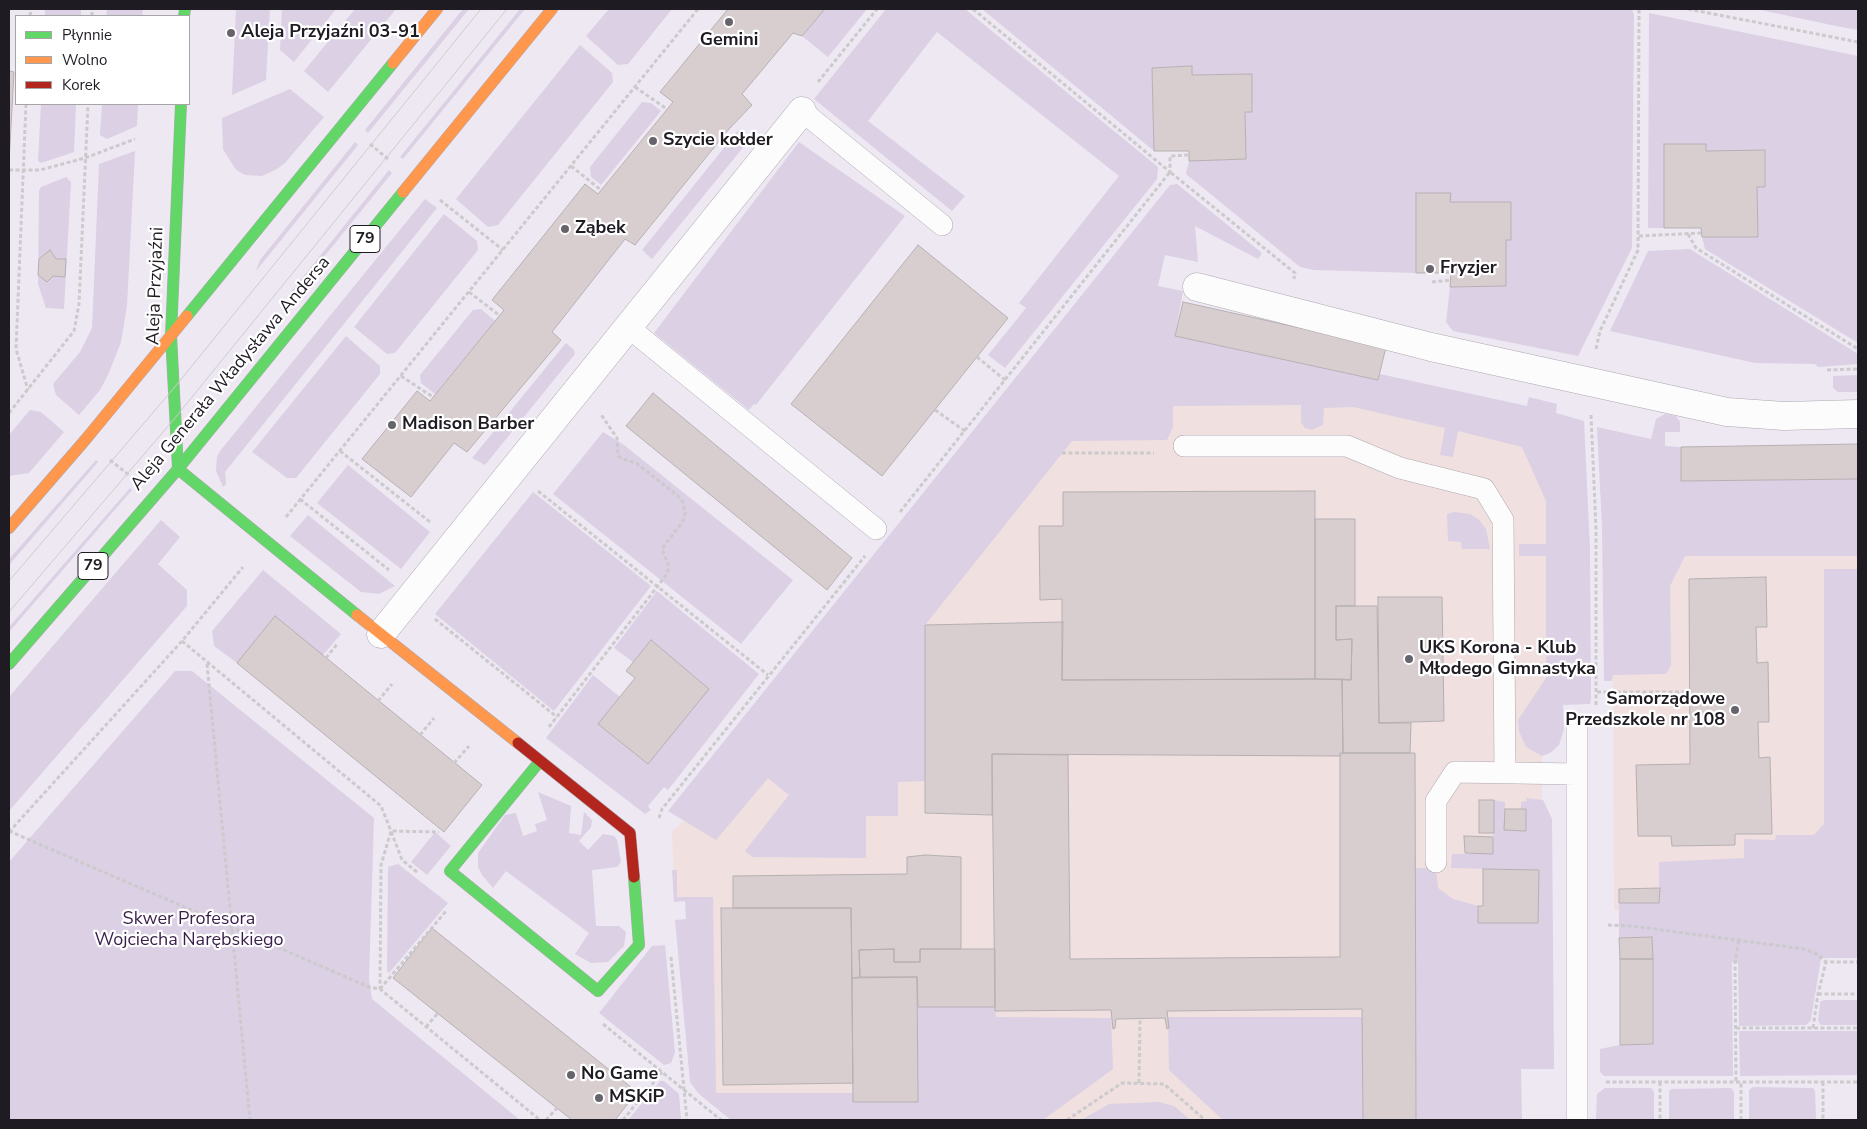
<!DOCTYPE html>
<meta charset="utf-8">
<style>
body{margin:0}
#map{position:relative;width:1867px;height:1129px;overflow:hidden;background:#eee8f3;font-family:"Nunito Sans",sans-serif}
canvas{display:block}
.frame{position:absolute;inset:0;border:10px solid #1f1b22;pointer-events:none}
.legend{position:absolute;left:15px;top:15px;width:175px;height:90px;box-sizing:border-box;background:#fff;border:1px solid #a5a4a7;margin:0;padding:6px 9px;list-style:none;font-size:15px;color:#1f1b22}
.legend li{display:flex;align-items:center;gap:10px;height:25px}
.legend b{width:25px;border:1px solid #a5a4a7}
</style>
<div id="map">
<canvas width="1867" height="1129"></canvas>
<div class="frame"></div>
<ul class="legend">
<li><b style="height:6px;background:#63d668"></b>Płynnie</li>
<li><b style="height:6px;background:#ff974d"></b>Wolno</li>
<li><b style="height:6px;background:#b3261e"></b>Korek</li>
</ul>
</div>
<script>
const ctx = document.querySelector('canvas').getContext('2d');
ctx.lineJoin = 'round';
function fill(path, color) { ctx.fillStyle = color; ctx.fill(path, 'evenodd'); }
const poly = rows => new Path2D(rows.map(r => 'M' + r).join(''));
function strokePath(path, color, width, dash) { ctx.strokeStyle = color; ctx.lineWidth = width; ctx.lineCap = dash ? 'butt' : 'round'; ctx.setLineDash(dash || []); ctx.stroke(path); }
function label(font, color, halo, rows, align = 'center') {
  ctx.font = font + ' "Nunito Sans",sans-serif'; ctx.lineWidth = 4.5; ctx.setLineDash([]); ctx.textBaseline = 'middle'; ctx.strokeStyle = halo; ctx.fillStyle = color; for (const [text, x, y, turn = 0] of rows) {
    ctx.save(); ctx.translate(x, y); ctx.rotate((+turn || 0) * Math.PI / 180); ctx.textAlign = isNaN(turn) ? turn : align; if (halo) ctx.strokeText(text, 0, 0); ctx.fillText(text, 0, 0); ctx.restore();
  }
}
const education = poly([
 [1099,328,1578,435,1554,704,1542,756,1541,1047,1519,1059,1519,1120,754,1120,720,1098,711,1089,710,901,675,901,672,831,712,797],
 [1858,483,1858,912,1614,910,1613,675,1679,484]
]);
const green = poly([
 [45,9,81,9,81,16,45,16],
 [107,9,143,9,142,16,106,16],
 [236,9,270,9,266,80,232,95],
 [282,9,336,9,294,62,280,50],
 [355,9,396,9,328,92,304,71],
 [463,9,469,9,368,133,365,130],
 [520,9,525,9,403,159,400,157],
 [609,9,672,9,628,64,618,65,586,36],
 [825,9,867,9,828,57,802,36],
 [886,9,965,9,1158,167,1157,179,1005,368,988,355,1026,308,1019,303,1119,176,937,32,868,121,965,196,952,211,814,99],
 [982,9,1632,9,1634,15,1632,248,1578,356,1453,331,1446,322,1450,287,1506,286,1506,240,1511,239,1511,202,1450,202,1450,193,1416,193,1416,273,1314,270,1300,267,1186,174,1189,161,1246,159,1245,112,1252,112,1251,74,1192,75,1192,66,1152,68,1154,151],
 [1756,9,1858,9,1858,30,1836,26],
 [1649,13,1858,56,1858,343,1705,249,1702,237,1758,237,1757,187,1765,187,1765,151,1706,151,1706,144,1664,144,1664,228,1648,228],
 [580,45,612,73,613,82,498,225,488,227,456,199],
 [290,89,324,117,285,163,277,169,262,176,245,175,236,170,223,149,222,118],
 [642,102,651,103,661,111,601,185,591,177,590,167],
 [41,104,76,104,74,152,41,163,38,161],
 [102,104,138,104,137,126,107,139,100,135],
 [739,129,750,139,652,259,642,250],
 [355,142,358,145,256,271,260,260],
 [799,142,905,216,756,405,754,404,749,410,654,333],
 [135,151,127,306,121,342,108,375,100,390,79,415,56,395,53,384,80,352,92,328,99,164],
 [389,170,392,173,293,295,286,298],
 [66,177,71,182,64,309,46,308,38,284,39,191,41,187],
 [1177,184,1262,253,1258,259,1195,226,1198,262,1165,255,1158,286,1183,291,1175,336,1378,380,1380,374,1527,406,1529,397,1557,404,1556,413,1584,421,1590,550,1591,699,1590,704,1563,705,1564,729,1559,745,1550,753,1542,756,1526,747,1519,731,1518,720,1546,678,1546,556,1519,556,1519,544,1546,544,1546,501,1522,447,1458,431,1453,457,1440,455,1445,428,1353,407,1324,408,1323,425,1312,430,1305,428,1301,422,1301,405,1173,406,1173,427,1167,440,1072,441,925,625,925,781,898,782,898,816,866,816,866,858,753,857,745,851,789,795,768,778,716,840,668,811,1170,185],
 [425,199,437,208,225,472,226,484,223,487,216,471,217,457,220,451],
 [444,214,477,241,478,250,395,353,387,354,354,327],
 [1690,249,1858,354,1858,364,1818,367,1815,364,1755,363,1610,331,1648,251],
 [481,309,495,321,435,394,421,383,420,375,473,310],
 [346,336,380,366,380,374,296,478,287,478,252,452],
 [566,343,574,350,575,354,485,465,472,458],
 [1858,375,1858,392,1838,392,1833,388,1833,376],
 [30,410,41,412,64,432,29,473,9,476,9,435],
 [1665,414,1676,416,1680,422,1680,432,1665,432,1665,446,1681,447,1682,481,1858,479,1858,556,1685,556,1670,586,1671,665,1666,674,1613,675,1612,681,1604,681,1602,527,1597,427,1651,439,1656,419],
 [603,432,624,445,793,580,741,644,553,494],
 [96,460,98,462,9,565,9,559],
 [348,465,430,532,401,569,317,503],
 [130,488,132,490,9,632,9,627],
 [533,492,651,586,554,711,435,614],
 [1454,512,1470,514,1478,519,1486,529,1490,549,1462,549,1461,542,1448,541,1447,514],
 [308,515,395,586,379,594,361,592,290,536],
 [161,520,180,537,158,564,187,590,187,606,9,811,9,697],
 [1824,569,1858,569,1858,958,1821,958,1811,1020,1806,1025,1739,1026,1738,963,1732,962,1733,1076,1604,1076,1600,1072,1600,1049,1620,1045,1653,1044,1652,937,1619,938,1619,903,1659,903,1659,862,1744,858,1744,839,1775,840,1776,835,1814,835,1824,824],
 [263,570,341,634,323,655,237,663,214,646,212,631],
 [657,591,759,674,668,790,664,787,648,806,651,810,645,814,546,738,593,675,620,697,599,724,648,764,651,640,633,662,614,648],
 [175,671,192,671,374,818,369,979,372,999,520,1120,9,1120,9,862],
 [538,792,571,806,569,833,581,835,584,812,592,820,591,827,579,841,588,850,603,834,614,836,617,840,621,862,617,867,592,870,596,926,619,926,626,932,624,946,608,962,591,963,575,954,589,933,506,871,493,888,482,875,478,867,478,853,505,815,516,813,523,836,537,831,535,824,547,820],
 [1526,798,1543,800,1552,819,1554,1069,1521,1069,1522,1120,1416,1120,1416,868,1436,868,1438,888,1453,899,1478,906,1478,923,1539,870,1451,868,1452,854,1493,854,1494,800,1505,802,1504,830,1526,831,1526,810,1521,809,1521,802,1527,801],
 [435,832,451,846,427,875,411,862],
 [398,864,448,903,389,973,387,971,388,867],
 [672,870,677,870,677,897,713,897,716,1093,853,1093,853,1102,918,1102,918,1007,995,1007,996,1017,1111,1018,1113,1069,1043,1120,731,1120,699,1094,690,1082,675,920,686,919,685,901,674,902],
 [665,945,675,1052,671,1063,664,1065,599,1013,652,946],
 [1824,1000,1858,1000,1858,1025,1821,1025,1818,1021,1820,1002],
 [1168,1017,1362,1017,1363,1120,1223,1120,1169,1070],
 [1739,1031,1858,1031,1858,1075,1740,1076],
 [660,1081,664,1081,679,1094,681,1120,628,1120],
 [1753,1087,1813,1088,1815,1091,1816,1120,1749,1120,1749,1090],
 [1605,1088,1651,1088,1654,1092,1654,1120,1596,1120,1597,1094],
 [1731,1088,1734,1092,1734,1120,1669,1120,1669,1091,1672,1089],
 [1159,1102,1174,1106,1190,1120,1081,1120,1109,1104]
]);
const building = poly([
 [728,9,825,9,802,36,793,33,742,94,752,105,729,129,635,245,625,239,552,332,561,340,467,452,454,443,411,497,362,459,417,391,430,401,504,310,492,300,585,184,598,194,673,102,660,92,728,9],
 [1192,66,1192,75,1252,74,1252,112,1245,112,1246,159,1189,161,1189,151,1154,151,1152,68,1192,66],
 [9,71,14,72,9,163,9,71],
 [1664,144,1706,144,1706,151,1765,150,1765,187,1757,187,1758,237,1702,237,1701,228,1664,228,1664,144],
 [1416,193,1451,193,1450,202,1511,202,1511,240,1506,240,1506,286,1450,287,1451,273,1416,273,1416,193],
 [918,245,1008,318,882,476,791,404,918,245],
 [50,250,56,259,66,259,65,277,53,276,47,282,38,275,39,259,50,250],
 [1183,302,1386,347,1378,380,1175,336,1183,302],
 [653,393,852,558,827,590,626,426,653,393],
 [1858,444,1858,479,1681,481,1681,447,1858,444],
 [1315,491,1315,679,1062,680,1062,599,1040,600,1039,526,1063,526,1063,492,1315,491],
 [1315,519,1355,519,1355,606,1336,606,1336,640,1352,639,1351,680,1315,679,1315,519],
 [1766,577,1767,627,1756,627,1757,663,1768,662,1769,722,1758,722,1759,758,1770,757,1772,834,1735,834,1735,845,1672,846,1671,836,1638,836,1636,765,1690,764,1689,579,1766,577],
 [1378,597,1442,597,1444,721,1379,723,1378,597],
 [1336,606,1377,606,1379,723,1411,723,1410,753,1343,753,1342,679,1351,680,1352,639,1336,640,1336,606],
 [275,616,482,785,444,832,237,663,275,616],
 [1063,622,1062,680,1342,679,1343,753,1340,756,992,754,992,815,925,813,925,625,1063,622],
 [651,640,709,689,648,764,598,724,635,678,626,671,651,640],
 [1340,753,1415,753,1416,1120,1363,1120,1362,1009,1167,1011,1169,1028,1167,1029,1165,1018,1116,1019,1115,1028,1113,1029,1111,1010,995,1011,992,754,1068,755,1070,959,1340,957,1340,753],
 [1479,800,1494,800,1494,833,1479,833,1479,800],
 [1505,809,1526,809,1526,831,1504,830,1505,809],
 [1464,836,1493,837,1493,854,1465,853,1464,836],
 [925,855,961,857,961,949,920,949,920,962,894,962,894,949,859,950,860,977,852,978,851,908,733,908,733,876,907,874,907,857,925,855],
 [1483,869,1539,870,1538,923,1478,923,1478,906,1483,906,1483,869],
 [1660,888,1659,903,1619,903,1619,889,1660,888],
 [721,908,851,908,853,1083,723,1085,721,908],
 [432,928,637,1092,615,1120,572,1120,393,978,432,928],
 [1652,937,1653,959,1620,959,1619,938,1652,937],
 [894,949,894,962,920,962,920,949,995,949,995,1007,918,1007,917,977,860,977,859,950,894,949],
 [1620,959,1653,959,1653,1044,1620,1045,1620,959],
 [917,977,918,1102,853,1102,852,978,917,977]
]);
const path = poly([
 [973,9,1170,172,1170,156,1189,155],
 [1688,9,1858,42],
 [30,16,31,9],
 [92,16,92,9],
 [818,82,877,9],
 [635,87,667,109],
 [26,104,16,349,28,390],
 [370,144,388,159],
 [571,166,601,190],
 [9,170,40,170,85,158,135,139],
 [440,200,503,250],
 [1688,234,1696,248,1858,349],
 [1639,236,1701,233],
 [1432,282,1451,280],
 [469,292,499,315],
 [1596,349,1600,331,1638,250,1639,9],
 [977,357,1005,380],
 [1827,370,1858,369],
 [401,376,433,397],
 [935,410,965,431],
 [9,413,74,331,79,304,88,104],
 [1591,415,1596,529,1596,706],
 [340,451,430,522],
 [1062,453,1154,453],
 [110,460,129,475],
 [538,491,768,675],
 [300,499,389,570],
 [900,512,1170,172,1295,273,1294,279],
 [286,517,698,9],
 [435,619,557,717],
 [182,641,381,806,391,831,381,865,380,989],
 [326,658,338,643],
 [207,664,250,1120],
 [1597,692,1690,692],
 [378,701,392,684],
 [549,727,667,574,669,566,662,549,683,521,685,513,683,502,677,495,636,463,623,459,618,456,617,438,600,413],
 [420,735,434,718],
 [454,763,469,746],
 [659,818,662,809,865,556],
 [9,831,369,987,380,989,540,1120],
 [9,832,182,641,243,567],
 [417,872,402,860,391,831,439,832],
 [1608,925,1632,926,1804,949,1817,954,1826,962],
 [671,957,687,1120],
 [380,989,447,910],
 [1818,994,1858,994],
 [603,1024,721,1120],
 [426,1027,438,1013],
 [1736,1028,1858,1028],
 [1813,1028,1818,994,1826,962,1858,962],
 [1736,1081,1735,963,1739,939],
 [1606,1082,1858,1082],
 [1660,1082,1660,1120],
 [1823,1082,1823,1120],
 [1139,1083,1140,1019],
 [546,1120,557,1108],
 [623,1120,662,1072],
 [1067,1120,1122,1083,1164,1084,1205,1120],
 [1741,1120,1741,1081]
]);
const lane = poly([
 [802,111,942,225],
 [628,327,876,529],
 [1184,446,1347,446,1400,468,1484,489,1503,520,1505,772],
 [1436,862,1436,801,1455,772,1577,774],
 [1577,1120,1577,728]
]);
const street = poly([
 [1197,287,1431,347,1727,412,1784,416,1858,414],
 [381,634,802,111]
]);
const fast = poly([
 [184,16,185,9],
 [181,104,171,335,178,469,357,615],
 [187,316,393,63],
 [9,664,178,469,403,192],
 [540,761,450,871,598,991,639,945,634,877]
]);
const slow = poly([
 [393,63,437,9],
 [403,192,552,9],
 [9,528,86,439,187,316],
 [357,615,518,743]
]);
const jam = poly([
 [518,743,630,833,634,877]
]);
const tram = poly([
 [9,581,174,388,481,9],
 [9,612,175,418,507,9]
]);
const markers = [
 [729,22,5,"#67636b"],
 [231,33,5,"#67636b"],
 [653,141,5,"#67636b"],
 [565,229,5,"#67636b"],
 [1430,269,5,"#67636b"],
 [392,425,5,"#67636b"],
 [1409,659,5,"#67636b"],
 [1735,710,5,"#67636b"],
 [571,1075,5,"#67636b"],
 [599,1098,5,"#67636b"]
];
const shields = [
 [365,239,30],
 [93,566,30]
];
const shieldNames = [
 ["79",365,239],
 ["79",93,566]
];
const poiNames = [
 ["Aleja Przyjaźni 03-91",241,33],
 ["Gemini",729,41,"center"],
 ["Szycie kołder",663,141],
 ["Ząbek",575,229],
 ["Fryzjer",1440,269],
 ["Madison Barber",402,425],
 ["UKS Korona - Klub",1419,649],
 ["Młodego Gimnastyka",1419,670],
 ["Samorządowe",1725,700,"right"],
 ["Przedszkole nr 108",1725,721,"right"],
 ["No Game",581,1075],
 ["MSKiP",609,1098]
];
const streetNames = [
 ["Aleja Przyjaźni",156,286,-88],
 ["Aleja Generała Władysława Andersa",231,374,-50]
];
const parkNames = [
 ["Skwer Profesora",189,920],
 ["Wojciecha Narębskiego",189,941]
];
fill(education, '#f0e0df');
fill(green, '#dbd0e4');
fill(building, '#d8cecf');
strokePath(building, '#b6b0b3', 1);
strokePath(lane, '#ada8b0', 22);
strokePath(street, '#ada8b0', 29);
strokePath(fast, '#ada8b0', 12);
strokePath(slow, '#ada8b0', 12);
strokePath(jam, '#ada8b0', 12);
strokePath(path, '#cccacd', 3, [4, 2.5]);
strokePath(lane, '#fcfcfd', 21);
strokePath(street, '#fcfcfd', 28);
strokePath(fast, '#63d668', 11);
strokePath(slow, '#ff974d', 11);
strokePath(jam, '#b3261e', 11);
strokePath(tram, '#cdcbce', 1);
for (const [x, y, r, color] of markers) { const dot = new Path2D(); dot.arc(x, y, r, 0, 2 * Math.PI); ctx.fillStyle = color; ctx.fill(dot); strokePath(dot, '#fff', 2); }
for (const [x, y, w] of shields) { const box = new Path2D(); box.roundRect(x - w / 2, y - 13.5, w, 27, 4); ctx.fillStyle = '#fff'; ctx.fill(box); strokePath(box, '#1f1b22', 1); }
label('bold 16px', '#1f1b22', null, shieldNames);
label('bold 18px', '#1f1b22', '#fff', poiNames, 'left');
label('18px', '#1f1b22', '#fff', streetNames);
label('18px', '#391e4a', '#fff', parkNames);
</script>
